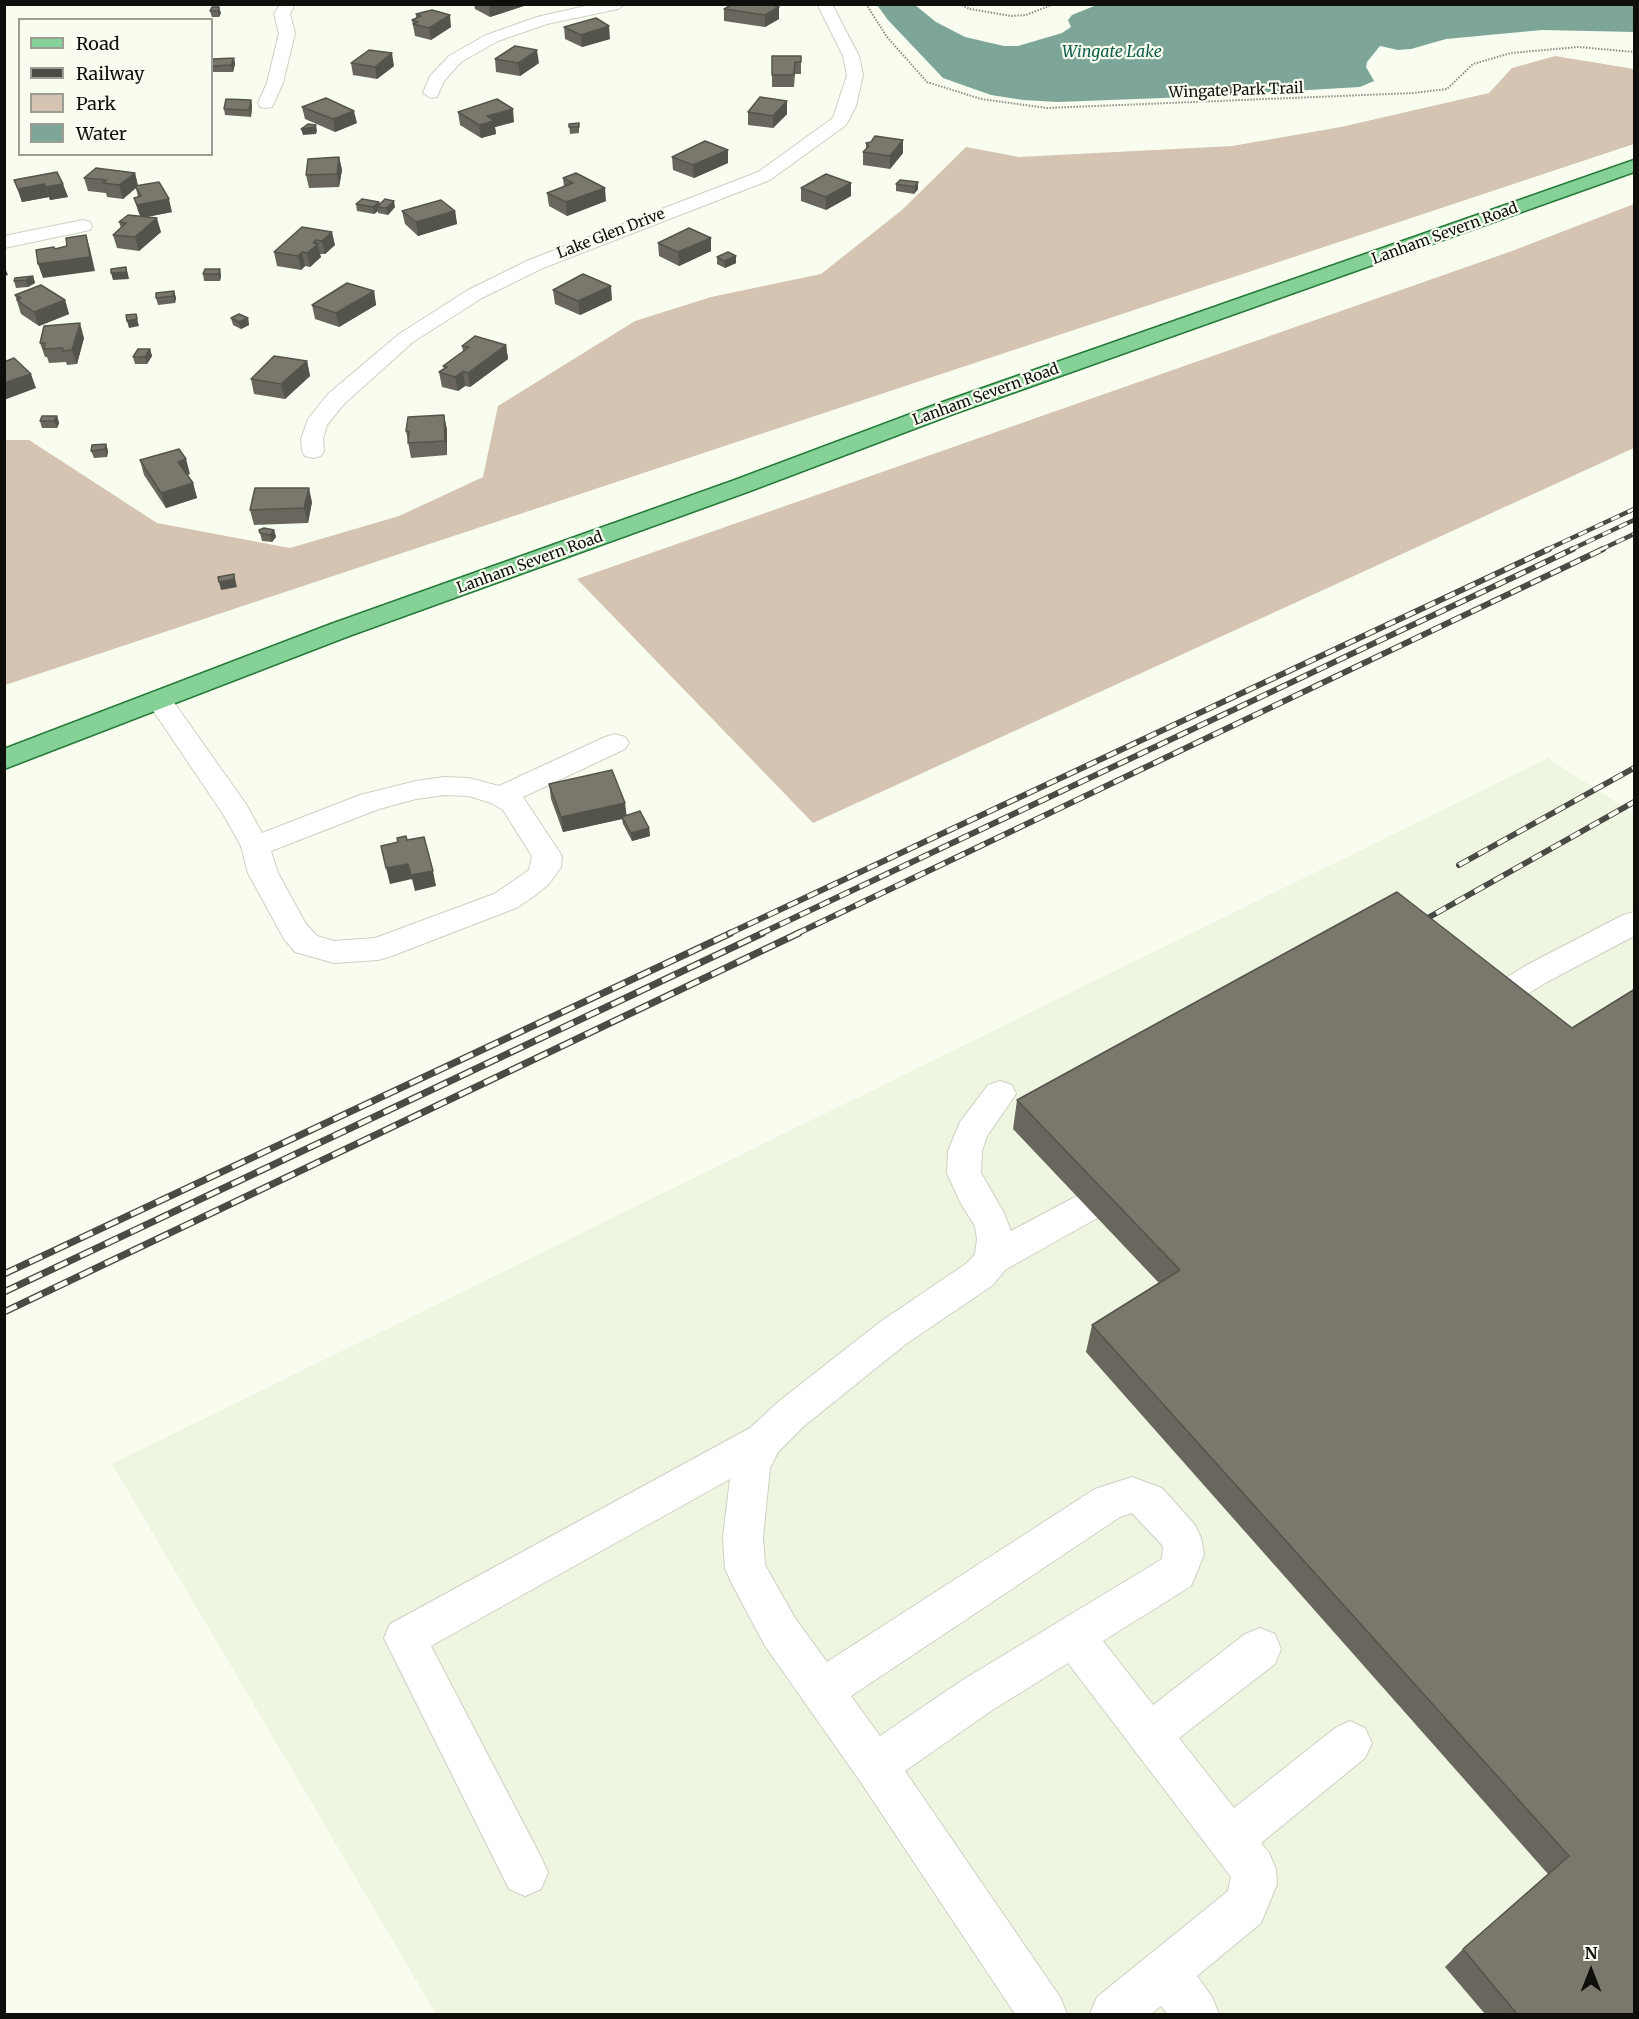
<!DOCTYPE html>
<style>
body{margin:0}
#map{position:relative;width:1639px;height:2019px;overflow:hidden;background:#f8fdf0;font-family:Merriweather,serif}
canvas{display:block}
.frame{position:absolute;inset:0;border:6px solid #0e0f0b;pointer-events:none}
.legend{position:absolute;left:18px;top:18px;width:195px;height:138px;box-sizing:border-box;background:#f8fdf0;border:2px solid #9a9e94;margin:0;padding:8px 10px;list-style:none;font-size:18px;color:#0e0f0b}
.legend li{display:flex;align-items:center;gap:12px;height:30px}
.legend b{width:30px;border:2px solid #9a9e94}
.north{position:absolute;left:1561px;top:1941px;width:60px;height:60px;-webkit-text-stroke:4px #f8fdf0;paint-order:stroke;rotate:0deg;font-size:16px;font-weight:700;line-height:24px;text-align:center;color:#0e0f0b}
.north::after{content:'';display:block;margin:auto;width:21px;height:27px;background:#0e0f0b;clip-path:polygon(50% 0,100% 100%,50% 72%,0 100%)}
</style>
<div id="map">
<canvas width="1639" height="2019"></canvas>
<div class="frame"></div>
<ul class="legend">
<li><b style="height:8px;background:#86d198"></b>Road</li>
<li><b style="height:8px;background:#494b44"></b>Railway</li>
<li><b style="height:16px;background:#d4c4b1"></b>Park</li>
<li><b style="height:16px;background:#7da699"></b>Water</li>
</ul>
<div class="north">N</div>
</div>
<script>
const ctx = document.querySelector('canvas').getContext('2d');
ctx.lineJoin = 'round';
function fill(path, color) { ctx.fillStyle = color; ctx.fill(path, 'evenodd'); }
const poly = rows => new Path2D(rows.map(r => 'M' + r).join(''));
function strokePath(path, color, width, dash) { ctx.strokeStyle = color; ctx.lineWidth = width; ctx.lineCap = dash ? 'butt' : 'round'; ctx.setLineDash(dash || []); ctx.stroke(path); }
function label(font, color, halo, rows, align = 'center') {
  ctx.font = font + ' Merriweather,serif'; ctx.lineWidth = 4.5; ctx.setLineDash([]); ctx.textBaseline = 'middle'; ctx.strokeStyle = halo; ctx.fillStyle = color; for (const [text, x, y, turn = 0] of rows) {
    ctx.save(); ctx.translate(x, y); ctx.rotate((+turn || 0) * Math.PI / 180); ctx.textAlign = isNaN(turn) ? turn : align; if (halo) ctx.strokeText(text, 0, 0); ctx.fillText(text, 0, 0); ctx.restore();
  }
}
const built = poly([
 [1548,758,1634,814,1634,2014,436,2014,112,1464]
]);
const green = poly([
 [1555,56,1634,69,1634,144,5,685,5,440,29,440,157,523,290,548,399,516,483,477,498,406,635,321,711,297,821,274,902,210,966,147,1019,157,1232,146,1341,127,1489,93,1512,68],
 [1634,204,1634,448,813,823,577,579,1512,251]
]);
const water = poly([
 [1099,4,1634,5,1634,32,1542,30,1446,39,1411,49,1398,50,1380,46,1367,62,1366,67,1374,81,1360,87,1188,97,1058,102,1023,100,991,95,943,78,888,20,877,5,915,5,936,22,965,37,1004,46,1018,46,1062,33,1071,27,1068,20,1072,15]
]);
const path = poly([
 [866,4,887,37,927,82,981,99,1047,108,1413,93,1447,89,1473,64,1511,53,1578,47,1634,52],
 [959,4,970,9,1011,16,1026,15,1054,4]
]);
const minor = poly([
 [280,4,295,4,290,14,295,33,283,83,272,107,266,108,260,107,258,103,267,83,279,33,274,14,280,4],
 [594,4,625,4,618,9,547,24,498,41,461,62,444,81,437,97,431,98,423,93,430,76,449,56,486,35,537,17,594,4],
 [817,4,832,4,859,56,863,75,856,106,846,125,770,180,543,268,482,298,413,342,344,404,327,425,323,439,324,451,321,456,313,458,305,456,302,451,301,439,308,419,328,394,399,334,468,290,529,260,758,172,833,118,847,75,843,56,817,4],
 [83,220,90,222,92,226,90,230,4,248,4,236,83,220],
 [159,692,168,694,246,804,262,833,360,795,416,781,444,777,469,778,499,786,605,737,615,734,625,737,629,743,625,749,523,797,562,856,561,867,556,874,549,884,533,897,516,908,389,957,378,960,334,963,295,952,284,939,248,873,241,846,223,814,146,700,150,694,159,692],
 [444,795,469,796,491,803,503,810,532,856,529,870,494,894,375,938,334,941,317,936,306,924,278,873,271,851,379,809,416,799,444,795],
 [1634,912,1634,936,1547,982,1500,1011,1489,1015,1478,1011,1473,1003,1478,995,1525,966,1623,915,1634,912],
 [1000,1081,1012,1085,1016,1094,987,1136,982,1151,981,1173,1004,1213,1011,1231,1075,1197,1087,1193,1099,1197,1104,1207,1099,1217,1005,1270,993,1285,906,1344,804,1426,778,1452,770,1468,763,1537,765,1565,795,1618,827,1662,1095,1489,1132,1477,1162,1488,1195,1525,1201,1538,1204,1554,1197,1572,1191,1586,1103,1641,1153,1705,1245,1634,1260,1628,1275,1634,1281,1649,1275,1664,1179,1738,1234,1808,1335,1728,1350,1721,1365,1728,1372,1743,1365,1758,1261,1843,1269,1853,1276,1869,1277,1884,1261,1923,1197,1976,1212,1997,1219,2014,1167,2014,1161,2006,1151,2014,1090,2014,1097,1997,1228,1891,1231,1877,1068,1663,991,1711,905,1771,1060,1997,1067,2014,1015,2014,860,1781,765,1646,731,1582,725,1568,723,1537,730,1479,431,1646,541,1857,548,1873,541,1889,525,1896,509,1889,384,1638,390,1624,750,1428,778,1402,880,1322,967,1263,975,1254,977,1239,975,1226,960,1202,947,1173,948,1151,960,1122,988,1085,1000,1081],
 [1132,1513,1163,1546,1162,1559,961,1681,880,1736,851,1696,1120,1517,1132,1513]
]);
const major = poly([
 [1634,160,1634,172,956,413,750,491,349,636,4,769,4,749,331,624,732,481,940,403,1634,160]
]);
const railFar2 = poly([
 [1546,550,1634,509],
 [1570,550,1634,520],
 [1600,550,1634,534]
]);
const railFar1 = poly([
 [1459,865,1634,768],
 [1417,924,1634,802],
 [728,934,1549,549],
 [760,934,1573,549],
 [796,934,1603,549]
]);
const rail = poly([
 [4,1274,731,933],
 [4,1292,763,933],
 [4,1312,799,933]
]);
const wall = poly([
 [474,4,530,4,490,17,475,9],
 [212,7,221,13,219,17,212,17,210,11],
 [779,7,779,19,765,27,724,21,724,9],
 [416,14,451,27,431,40,415,36,412,20,416,18],
 [564,27,610,39,582,47,565,39],
 [801,56,801,74,795,74,794,87,772,87,772,75],
 [234,58,235,64,233,72,212,72,212,63],
 [495,59,539,63,520,76,496,72],
 [351,63,394,66,377,79,353,75],
 [1214,86,1233,89,1232,95,1215,96,1213,93],
 [251,100,252,106,251,117,225,115,224,109],
 [787,101,787,114,773,128,748,125,748,112],
 [302,107,357,123,335,132,305,119],
 [458,112,514,122,495,127,496,134,481,138,460,125],
 [579,123,579,133,570,134,569,124],
 [903,140,903,153,890,169,863,165,863,152,866,149,866,143],
 [339,157,342,170,339,187,309,188,306,175],
 [672,157,728,163,694,178,673,170],
 [57,172,68,197,50,200,49,197,22,202,14,180],
 [135,173,138,186,172,212,147,217,161,232,139,251,117,248,113,235,121,228,119,222,140,216,138,211,134,198,138,197,136,188,123,199,107,197,106,193,88,191,84,178],
 [563,178,606,201,567,216,549,206,547,193,564,187],
 [918,182,918,189,914,194,896,191,896,184],
 [851,183,851,196,826,210,801,201,801,188],
 [379,202,380,204,395,207,388,215,378,213,378,211,374,214,357,211,356,204],
 [402,211,455,211,457,224,418,236,405,224],
 [302,227,335,245,325,254,320,254,321,257,310,267,305,266,301,270,277,266,274,252],
 [711,238,711,251,679,266,659,256,658,243],
 [736,256,736,263,725,268,717,264,717,257],
 [220,269,221,276,220,281,204,281,203,274],
 [33,276,35,283,28,287,16,288,14,281],
 [553,290,612,300,580,315,555,304],
 [174,291,176,298,175,303,158,305,156,298],
 [374,291,376,305,339,327,315,319,312,305],
 [15,295,65,300,69,314,39,326,21,314],
 [231,318,248,318,249,325,241,329,233,325],
 [84,338,77,364,67,365,66,362,49,363,47,357,45,357,40,343],
 [506,345,508,359,470,387,465,386,458,391,442,387,439,372,444,369,443,366,463,351,462,346],
 [150,349,152,356,147,364,135,364,133,357],
 [307,361,310,376,285,399,254,394,251,379],
 [444,415,447,430,447,455,411,458,406,431],
 [57,416,59,423,57,428,42,428,40,421],
 [106,444,108,451,107,457,94,458,91,451],
 [140,460,190,474,187,475,193,483,197,498,166,508,144,475],
 [312,502,308,523,254,525,250,510],
 [274,530,276,537,272,542,262,541,260,533],
 [549,784,627,815,649,828,650,836,632,841,623,824,622,819,563,832,551,799],
 [1397,892,1635,2014,1485,2014,1445,1967,1463,1949,1548,1874,1086,1352,1092,1325,1159,1283,1013,1129,1017,1100]
]);
const shadedWall = poly([
 [489,4,530,4,490,17],
 [219,7,221,13,219,17,218,11],
 [779,7,779,19,765,27,765,15],
 [450,15,451,27,431,40,429,28],
 [609,26,610,39,582,47,581,35],
 [537,50,539,63,520,76,518,63],
 [392,53,394,66,377,79,375,67],
 [234,58,235,64,233,72,231,65],
 [251,100,252,106,251,117,249,110],
 [787,101,787,114,773,128,773,116],
 [513,109,514,122,495,127,496,134,481,138,479,125,487,116],
 [354,111,357,123,335,132,333,119],
 [316,125,317,131,316,134,303,135,301,129],
 [903,140,903,153,890,169,890,156],
 [728,150,728,163,694,178,693,165],
 [339,157,342,170,339,187,337,174],
 [135,173,138,186,123,199,119,185],
 [918,182,918,189,914,194,915,187],
 [851,183,851,196,826,210,826,197],
 [44,184,49,197,22,202,18,189],
 [63,184,68,197,50,200,46,187],
 [605,188,606,201,567,216,566,202],
 [169,199,172,212,141,218,137,205],
 [394,201,395,207,388,215,386,208],
 [379,202,380,207,377,207,378,211,374,214,373,207],
 [455,211,457,224,418,236,416,222],
 [157,218,161,232,139,251,135,237],
 [332,232,335,245,325,254,322,241],
 [86,235,90,249,95,271,43,278,38,264],
 [711,238,711,251,679,266,678,252],
 [316,240,321,257,310,267,307,253,313,243],
 [302,252,305,266,301,270,298,256],
 [736,256,736,263,725,268,724,261],
 [126,267,128,274,129,279,113,280,111,273],
 [4,268,5,268,8,275,4,276],
 [220,269,221,276,220,281,218,274],
 [33,276,35,283,28,287,26,280],
 [611,286,612,300,580,315,578,301],
 [174,291,176,298,175,303,173,296],
 [374,291,376,305,339,327,336,313],
 [65,300,69,314,39,326,34,312],
 [136,314,139,326,129,328,127,321],
 [248,318,249,325,241,329,239,322],
 [80,323,84,338,77,364,72,350],
 [506,345,508,359,470,387,468,373],
 [150,349,152,356,147,364,145,357],
 [307,361,310,376,285,399,281,384],
 [463,371,465,386,458,391,455,377],
 [31,374,36,388,4,400,4,383],
 [444,415,447,430,447,455,445,441],
 [57,416,59,423,57,428,54,421],
 [106,444,108,451,107,457,105,449],
 [186,459,190,474,182,476,178,462],
 [193,483,197,498,166,508,161,493],
 [309,488,312,502,308,523,304,508],
 [274,530,276,537,272,542,270,535],
 [234,574,237,587,221,590,219,582],
 [625,803,627,818,622,817,622,819,563,832,561,817],
 [649,828,650,836,632,841,631,833],
 [408,864,412,879,390,884,386,868],
 [433,871,436,886,415,891,411,875]
]);
const building = poly([
 [733,4,768,4,779,7,765,15,724,9,733,4],
 [212,7,219,7,218,11,210,11,212,7],
 [432,10,450,15,429,28,413,24,418,22,412,20,421,16,416,14,432,10],
 [596,18,609,26,581,35,564,27,596,18],
 [515,46,537,50,518,63,495,59,515,46],
 [369,50,392,53,375,67,351,63,369,50],
 [772,56,801,56,801,62,795,62,794,75,772,75,772,56],
 [234,58,231,65,212,66,213,59,234,58],
 [1214,86,1231,86,1233,89,1216,90,1214,86],
 [760,97,787,101,773,116,748,112,760,97],
 [326,98,354,111,333,119,302,107,326,98],
 [226,99,251,100,249,110,224,109,226,99],
 [497,99,513,109,487,116,494,121,479,125,458,112,497,99],
 [579,123,579,127,569,127,569,124,579,123],
 [308,124,316,125,315,127,301,129,308,124],
 [875,136,903,140,890,156,863,152,869,146,866,143,871,142,875,136],
 [705,141,728,150,693,165,672,157,705,141],
 [339,157,337,174,306,175,308,159,339,157],
 [96,168,135,173,119,185,103,183,107,180,84,178,96,168],
 [57,172,63,184,46,187,44,184,18,189,14,180,57,172],
 [576,173,605,188,566,202,547,193,573,183,563,178,576,173],
 [826,174,851,183,826,197,801,188,826,174],
 [900,180,918,182,915,187,896,184,900,180],
 [159,182,169,199,137,205,134,198,141,196,135,186,159,182],
 [362,199,379,202,373,207,356,204,362,199],
 [385,199,394,201,386,208,377,207,385,199],
 [441,200,455,211,416,222,402,211,441,200],
 [128,215,157,218,135,237,113,235,126,223,119,222,128,215],
 [302,227,332,232,322,241,316,240,313,243,318,244,307,253,302,252,298,256,274,252,302,227],
 [689,228,711,238,678,252,658,243,689,228],
 [86,235,90,257,38,264,36,250,54,247,55,249,67,246,66,238,86,235],
 [728,252,736,256,724,261,717,257,728,252],
 [126,267,126,272,111,273,111,269,126,267],
 [205,269,220,269,218,274,203,274,205,269],
 [583,274,611,286,578,301,553,290,583,274],
 [33,276,26,280,14,281,15,278,33,276],
 [347,283,374,291,336,313,312,305,347,283],
 [41,285,65,300,34,312,17,300,21,298,15,295,41,285],
 [174,291,173,296,156,298,156,293,174,291],
 [136,314,137,319,127,321,126,315,136,314],
 [239,314,248,318,239,322,231,318,239,314],
 [80,323,72,350,62,351,63,348,44,349,45,343,40,343,44,326,80,323],
 [475,336,506,345,468,373,463,371,455,377,439,372,447,367,443,366,469,347,462,346,475,336],
 [138,349,150,349,145,357,133,357,138,349],
 [274,356,307,361,281,384,251,379,274,356],
 [14,358,31,374,4,383,4,362,14,358],
 [444,415,445,441,408,443,409,432,406,431,408,417,444,415],
 [42,416,57,416,54,421,40,421,42,416],
 [106,444,105,449,91,451,92,445,106,444],
 [179,449,186,459,178,462,193,483,161,493,140,460,179,449],
 [255,488,309,488,304,508,250,510,255,488],
 [264,528,274,530,270,535,260,533,259,530,264,528],
 [234,574,234,579,219,582,218,577,234,574],
 [612,770,625,803,561,817,549,784,612,770],
 [640,811,649,828,631,833,622,817,640,811],
 [406,836,407,840,424,837,433,871,411,875,408,864,386,868,381,846,398,842,397,838,406,836],
 [1397,892,1572,1028,1635,989,1635,2014,1517,2014,1463,1949,1569,1856,1092,1325,1180,1270,1017,1100,1397,892]
]);
const farStreetnames = [
 ["Wingate Park Trail",1236,91,-2],
 ["Lake Glen Drive",611,234,-21],
 ["Lanham Severn Road",1445,234,-20],
 ["Lanham Severn Road",986,395,-20],
 ["Lanham Severn Road",530,563,-20]
];
const farWaternames = [
 ["Wingate Lake",1112,52]
];
fill(built, '#eef6e1');
fill(green, '#d4c4b1');
fill(water, '#7da699');
strokePath(minor, '#cdd1c4', 2);
strokePath(major, '#277a3a', 3);
strokePath(path, '#8d9087', 2, [1.5, 1.5]);
fill(minor, '#fff');
fill(major, '#86d198');
strokePath(railFar2, '#494b44', 4.5);
strokePath(railFar1, '#494b44', 6);
strokePath(rail, '#494b44', 7);
strokePath(railFar2, '#f8fdf0', 3, [9]);
strokePath(railFar1, '#f8fdf0', 4, [11]);
strokePath(rail, '#f8fdf0', 4.5, [14]);
fill(wall, '#69675d');
fill(shadedWall, '#55544c');
fill(building, '#7a786c');
strokePath(building, '#55544c', 1.5);
label('15px', '#0e0f0b', '#f8fdf0', farStreetnames);
label('italic 16px', '#0f5f4c', '#f8fdf0', farWaternames);
</script>
